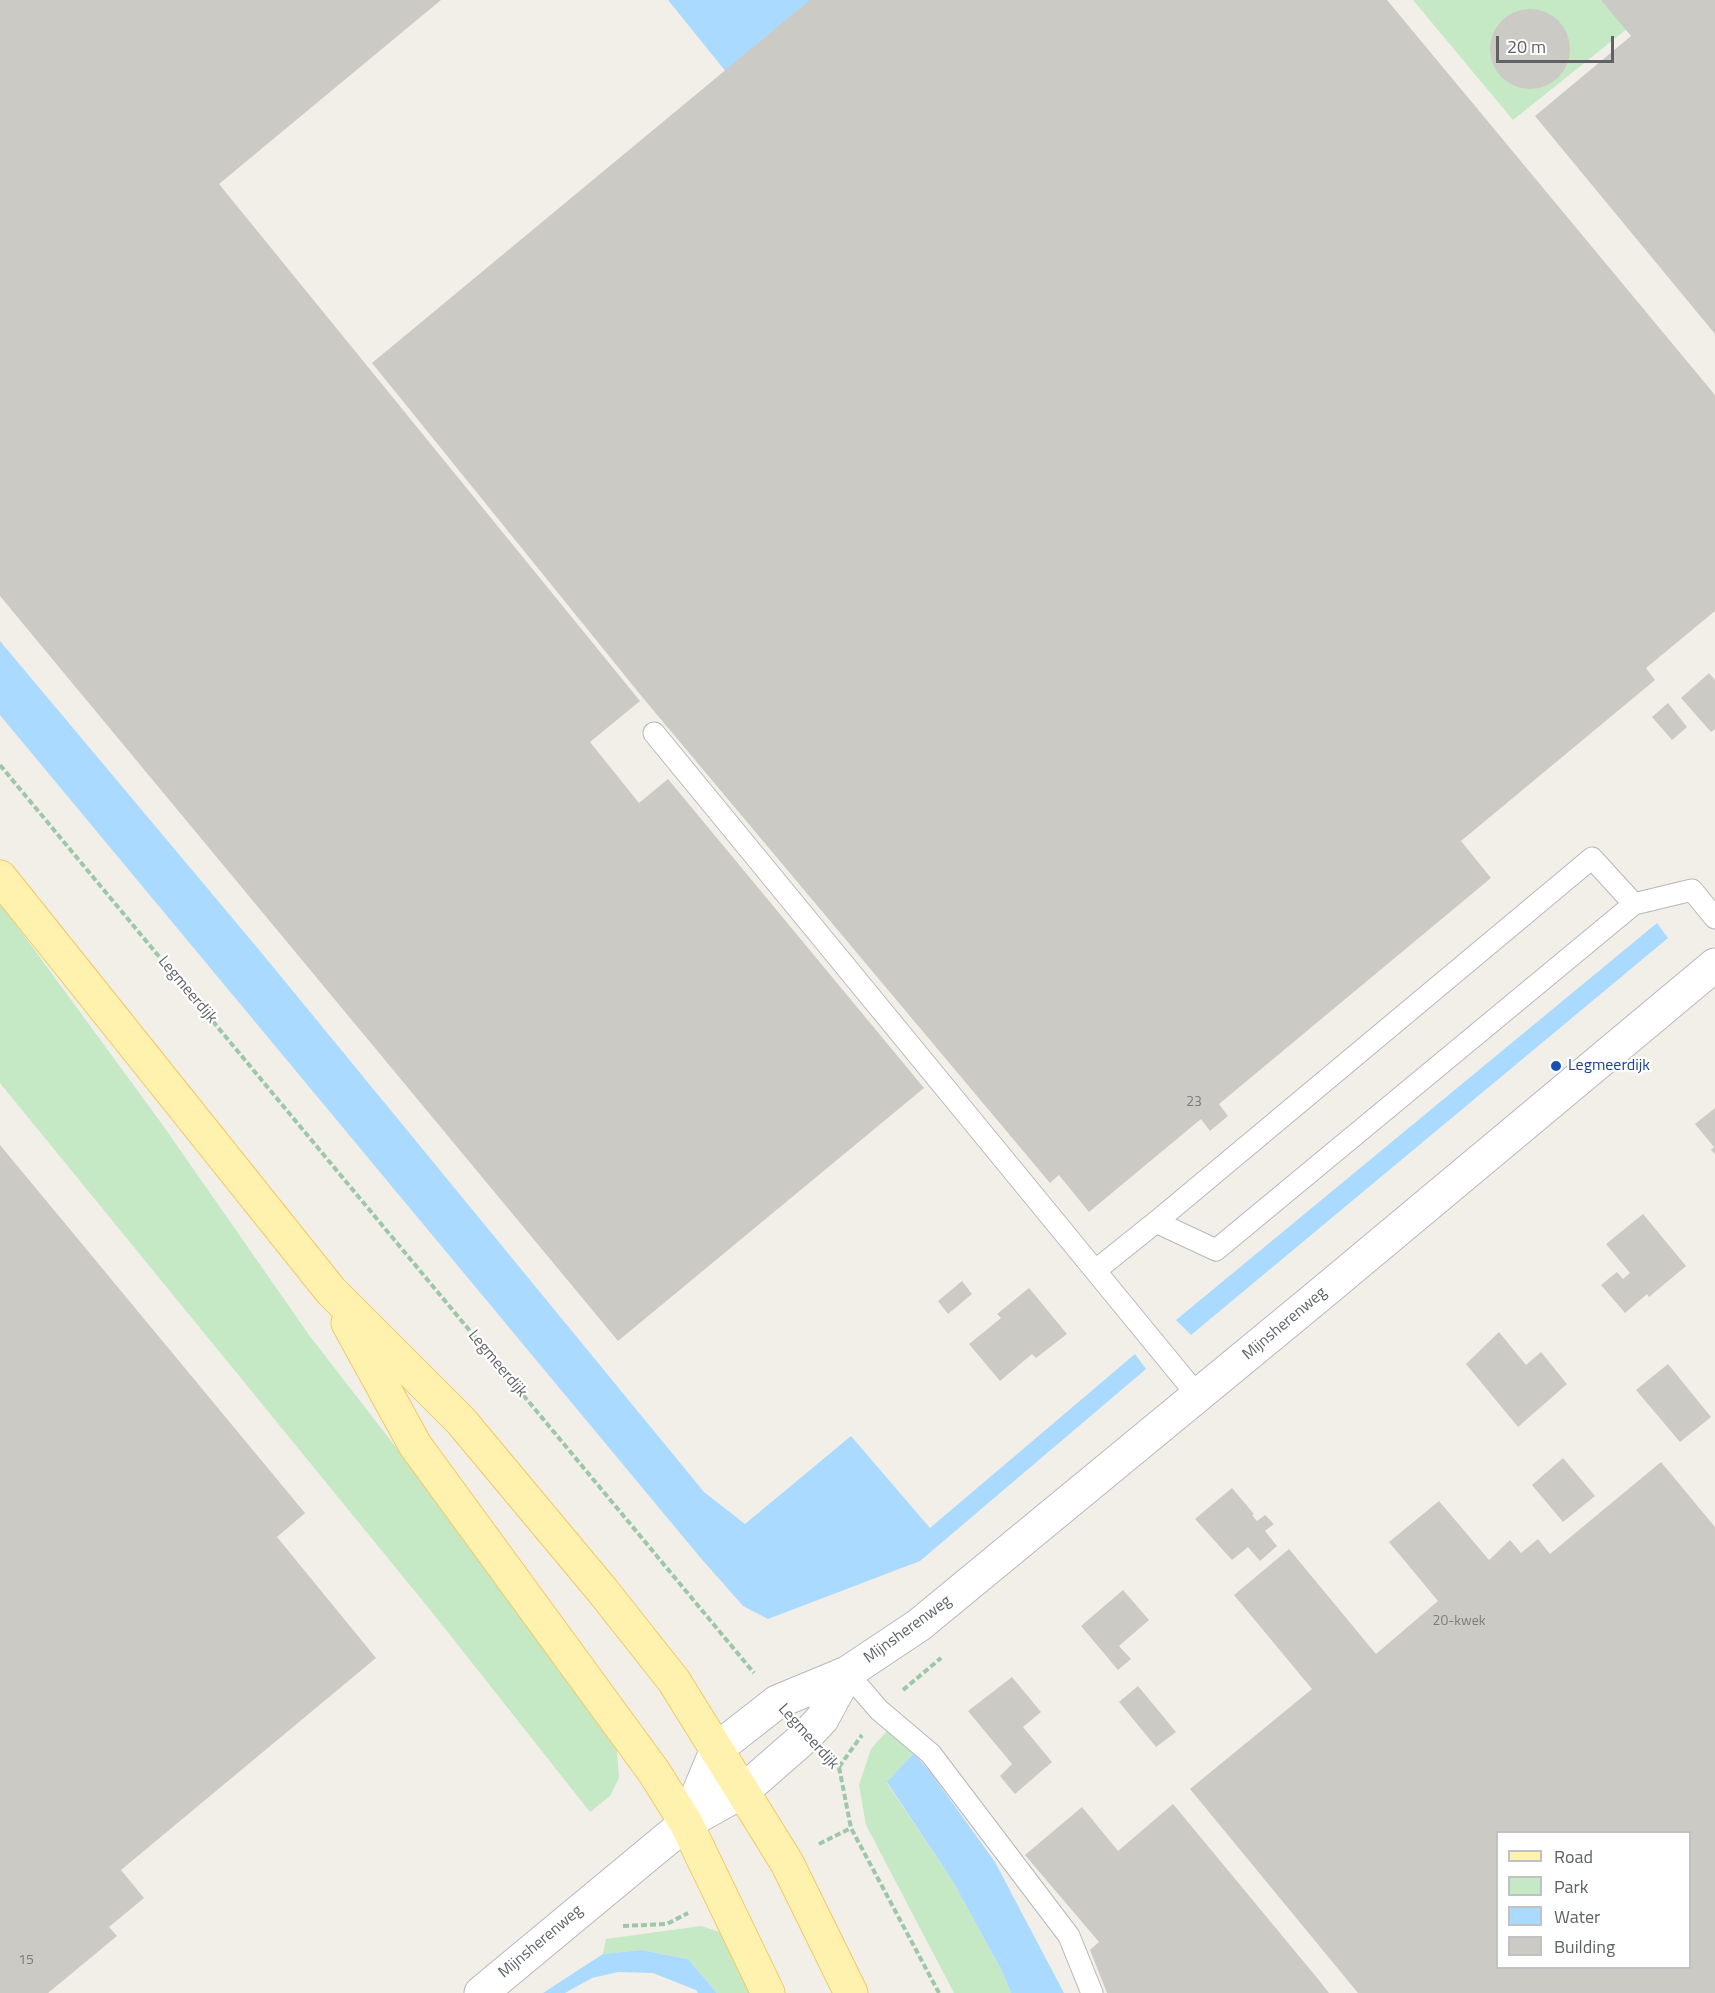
<!DOCTYPE html>
<style>
body{margin:0}
#map{position:relative;width:1715px;height:1993px;overflow:hidden;background:#f1efe8;font-family:"Titillium Web",sans-serif}
canvas{display:block}
.legend{position:absolute;left:1496px;top:1831px;width:195px;height:138px;box-sizing:border-box;background:#fff;border:2px solid #bfc1c3;margin:0;padding:8px 10px;list-style:none;font-size:18px;color:#5f6368}
.legend li{display:flex;align-items:center;gap:12px;height:30px}
.legend b{width:30px;border:2px solid #bfc1c3}
.scale{position:absolute;left:1496px;top:36px;width:118px;height:27px;box-sizing:border-box;border:3px solid #5f6368;border-top:0;padding-left:8px;font-size:18px;line-height:21px;white-space:nowrap;color:#5f6368;-webkit-text-stroke:4px #fff;paint-order:stroke}
</style>
<div id="map">
<canvas width="1715" height="1993"></canvas>
<ul class="legend">
<li><b style="height:8px;background:#fff2af"></b>Road</li>
<li><b style="height:16px;background:#c5e8c5"></b>Park</li>
<li><b style="height:16px;background:#aadaff"></b>Water</li>
<li><b style="height:16px;background:#cccac5"></b>Building</li>
</ul>
<div class="scale">20 m</div>
</div>
<script>
const ctx = document.querySelector('canvas').getContext('2d');
ctx.lineJoin = 'round';
function fill(path, color) { ctx.fillStyle = color; ctx.fill(path, 'evenodd'); }
const poly = rows => new Path2D(rows.map(r => 'M' + r).join(''));
function strokePath(path, color, width, dash) { ctx.strokeStyle = color; ctx.lineWidth = width; ctx.lineCap = dash ? 'butt' : 'round'; ctx.setLineDash(dash || []); ctx.stroke(path); }
function label(font, color, halo, rows, align = 'center') {
  ctx.font = font + ' "Titillium Web",sans-serif'; ctx.lineWidth = 4.5; ctx.setLineDash([]); ctx.textBaseline = 'middle'; ctx.strokeStyle = halo; ctx.fillStyle = color; for (const [text, x, y, turn = 0] of rows) {
    ctx.save(); ctx.translate(x, y); ctx.rotate((+turn || 0) * Math.PI / 180); ctx.textAlign = isNaN(turn) ? turn : align; if (halo) ctx.strokeText(text, 0, 0); ctx.fillText(text, 0, 0); ctx.restore();
  }
}
const green = poly([
 [1413,0,1663,0,1513,120],
 [0,903,162,1124,309,1335,497,1578,616,1738,619,1778,610,1796,590,1812,431,1611,0,1083],
 [891,1726,914,1753,887,1783,952,1880,1002,1971,1011,1993,954,1993,866,1825,859,1785,871,1749],
 [701,1926,726,1934,756,1993,717,1993,688,1959,641,1950,603,1954,606,1939]
]);
const water = poly([
 [668,0,940,0,777,135],
 [0,641,260,951,704,1492,745,1524,851,1436,930,1528,1135,1354,1146,1369,920,1561,768,1619,743,1606,699,1556,0,715],
 [1657,923,1668,938,1191,1335,1176,1320],
 [914,1753,931,1773,995,1862,1064,1993,1011,1993,1002,1971,952,1880,887,1782],
 [641,1950,688,1959,717,1993,698,1993,696,1990,653,1973,618,1972,592,1978,565,1993,543,1993,603,1954]
]);
const building = poly([
 [0,0,441,0,219,184,640,701,590,742,639,803,668,779,924,1088,618,1341,0,596],
 [810,0,1387,0,1715,395,1715,611,1646,668,1655,680,1461,841,1491,878,1219,1104,1228,1116,1210,1131,1201,1119,1089,1212,1059,1175,1050,1183,643,698,372,363],
 [1601,0,1715,0,1715,334,1535,116,1631,36],
 '1490 49a40 40 0 1 1 80 0a40 40 0 1 1-80 0Z',
 [1709,673,1715,680,1715,729,1711,732,1681,698],
 [1668,703,1687,727,1672,740,1652,717],
 [1715,1108,1715,1154,1711,1150,1714,1147,1695,1124],
 [0,1145,305,1513,277,1537,376,1658,121,1870,144,1898,109,1927,117,1936,48,1993,0,1993],
 [1643,1214,1686,1266,1649,1297,1647,1294,1625,1313,1601,1285,1617,1272,1623,1279,1630,1273,1606,1244],
 [962,1281,972,1294,948,1314,938,1301],
 [1029,1288,1067,1334,1036,1358,1032,1354,1000,1381,969,1344,1001,1318,997,1314],
 [1499,1332,1526,1365,1541,1352,1567,1384,1518,1427,1466,1364],
 [1668,1364,1711,1417,1680,1442,1636,1390],
 [1563,1458,1595,1496,1563,1522,1532,1485],
 [1661,1462,1715,1527,1715,1993,1358,1993,1190,1789,1312,1689,1234,1595,1289,1549,1376,1654,1438,1601,1389,1542,1439,1501,1489,1560,1510,1540,1521,1553,1538,1539,1550,1554],
 [1690,1832,1689,1968,1497,1968,1498,1832],
 [1232,1488,1254,1514,1252,1515,1257,1521,1265,1515,1274,1524,1265,1531,1277,1546,1260,1561,1248,1547,1232,1560,1195,1519],
 [1123,1590,1149,1620,1119,1646,1131,1659,1118,1670,1081,1626],
 [1012,1677,1041,1712,1023,1727,1052,1762,1015,1794,1000,1776,1012,1764,968,1711],
 [1138,1686,1176,1732,1156,1747,1119,1702],
 [1173,1804,1318,1979,1329,1993,1107,1993,1090,1950,1099,1942,1025,1855,1082,1807,1118,1851]
]);
const path = poly([
 [0,765,754,1673],
 [903,1690,941,1658],
 [832,1762,839,1767,851,1828,939,1993],
 [839,1767,862,1735],
 [819,1844,851,1828],
 [623,1926,667,1924,688,1913]
]);
const service = poly([
 [654,733,1198,1396],
 [1156,1222,1592,858,1634,904],
 [1096,1270,1156,1222,1216,1250,1634,904,1692,890,1715,918],
 [847,1673,879,1710,931,1754,1069,1936,1092,1993]
]);
const tertiary = poly([
 [686,1823,717,1749,777,1702,847,1673,919,1625,1316,1298,1715,965],
 [481,1993,686,1823,743,1791,806,1736,822,1719,847,1673]
]);
const primary = poly([
 [0,877,331,1291,461,1421,602,1590,674,1681,787,1863,851,1993],
 [348,1323,415,1445,654,1772,686,1823,768,1993]
]);
const markers = [
 [1556,1066,6,"#1a4fb4"]
];
const numberNames = [
 ["23",1194,1103],
 ["20-kwek",1459,1622],
 ["15",26,1961]
];
const streetNames = [
 ["Legmeerdijk",187,990,50],
 ["Mijnsherenweg",1285,1324,-40],
 ["Legmeerdijk",497,1364,50],
 ["Mijnsherenweg",908,1630,-36],
 ["Legmeerdijk",808,1737,48],
 ["Mijnsherenweg",541,1942,-40]
];
const transitNames = [
 ["Legmeerdijk",1568,1066]
];
fill(green, '#c5e8c5');
fill(water, '#aadaff');
fill(building, '#cccac5');
strokePath(service, '#b5b8bc', 23);
strokePath(tertiary, '#b5b8bc', 35);
strokePath(primary, '#f2c960', 35);
strokePath(path, '#9cc7a9', 4, [6, 3]);
strokePath(service, '#fff', 21);
strokePath(tertiary, '#fff', 33);
strokePath(primary, '#fff2af', 33);
for (const [x, y, r, color] of markers) { const dot = new Path2D(); dot.arc(x, y, r, 0, 2 * Math.PI); ctx.fillStyle = color; ctx.fill(dot); strokePath(dot, '#fff', 2); }
label('14px', '#7a7d7f', null, numberNames);
label('16px', '#5f6368', '#fff', streetNames);
label('16px', '#164399', '#fff', transitNames, 'left');
</script>
